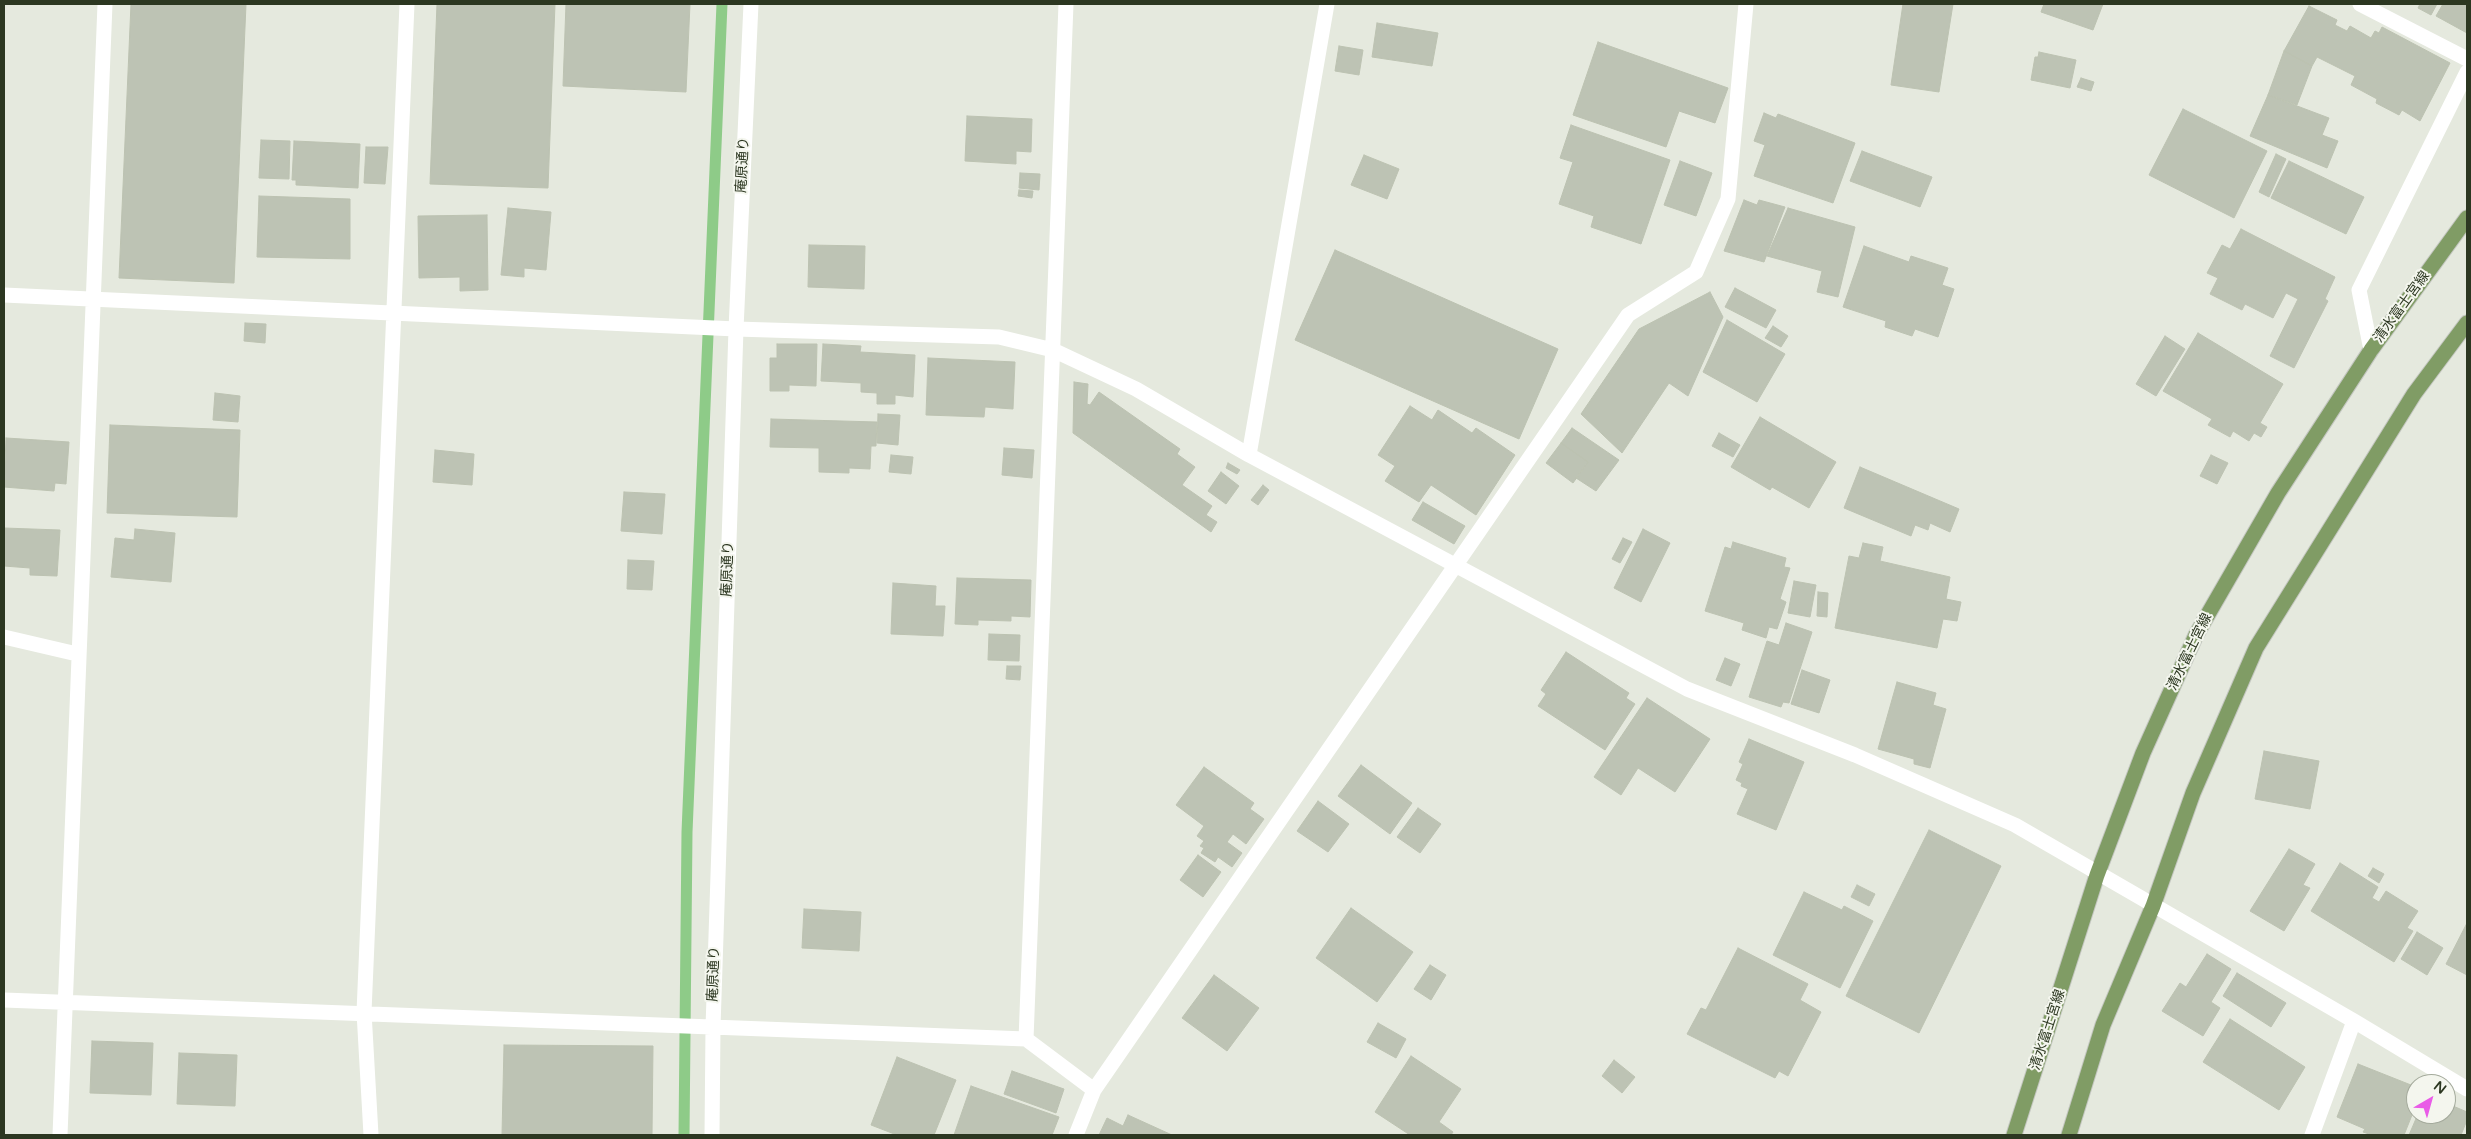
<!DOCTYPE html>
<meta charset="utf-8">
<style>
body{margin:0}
#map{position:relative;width:2471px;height:1139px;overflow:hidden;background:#e5e9de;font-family:"Varela Round",sans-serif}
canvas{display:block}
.frame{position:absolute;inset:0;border:5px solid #2c3721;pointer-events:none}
.north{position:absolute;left:2406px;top:1074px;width:50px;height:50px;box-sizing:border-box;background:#f4f6ee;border:1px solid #a4aa9c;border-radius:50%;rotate:38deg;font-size:14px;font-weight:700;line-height:20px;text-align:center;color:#2c3721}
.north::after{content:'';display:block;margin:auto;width:18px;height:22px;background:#e95ce7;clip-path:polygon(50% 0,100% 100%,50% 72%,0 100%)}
</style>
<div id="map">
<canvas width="2471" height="1139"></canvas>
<div class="frame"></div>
<div class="north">N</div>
</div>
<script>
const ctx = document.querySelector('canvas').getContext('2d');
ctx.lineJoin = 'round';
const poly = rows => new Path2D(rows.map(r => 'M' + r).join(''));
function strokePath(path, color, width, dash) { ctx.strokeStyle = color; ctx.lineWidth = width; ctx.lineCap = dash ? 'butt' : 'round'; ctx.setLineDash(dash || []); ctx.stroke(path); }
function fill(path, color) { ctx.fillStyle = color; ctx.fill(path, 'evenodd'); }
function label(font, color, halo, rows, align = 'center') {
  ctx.font = font + ' "Varela Round","Noto Sans JP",sans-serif'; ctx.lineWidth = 4; ctx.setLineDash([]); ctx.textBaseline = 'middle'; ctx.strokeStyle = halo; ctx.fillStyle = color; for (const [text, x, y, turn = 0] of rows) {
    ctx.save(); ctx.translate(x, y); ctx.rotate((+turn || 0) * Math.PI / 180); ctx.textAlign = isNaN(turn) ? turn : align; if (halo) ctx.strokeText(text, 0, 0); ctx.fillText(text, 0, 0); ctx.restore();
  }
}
const stream = poly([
 [684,1135,687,832,722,4]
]);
const building = poly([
 [131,4,246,4,234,283,119,278,131,4],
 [437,4,555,4,548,188,430,184,437,4],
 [566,4,690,4,686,92,563,86,566,4],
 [1903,4,1953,4,1939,92,1891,85,1903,4],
 [2044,4,2103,4,2093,30,2041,12,2044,4],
 [2420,4,2437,4,2431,15,2418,8,2420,4],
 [2443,4,2467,4,2467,33,2436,16,2443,4],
 [2309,6,2337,20,2335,25,2347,31,2350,26,2371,38,2375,31,2379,33,2382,27,2450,63,2420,121,2402,110,2399,115,2376,103,2377,99,2351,85,2355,76,2317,57,2312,66,2284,51,2309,6],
 [1377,23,1438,33,1432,66,1372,57,1377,23],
 [1598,42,1728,88,1715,123,1679,111,1666,147,1573,115,1598,42],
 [1339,46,1363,50,1359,75,1335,71,1339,46],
 [2284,51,2312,66,2297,105,2268,95,2284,51],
 [2039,52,2076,60,2070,88,2031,80,2035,57,2038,57,2039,52],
 [2081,78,2094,82,2091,91,2077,87,2081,78],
 [2268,95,2329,118,2322,135,2338,141,2327,168,2250,136,2268,95],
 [2183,109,2267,151,2234,218,2149,175,2183,109],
 [1764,113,1776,118,1778,114,1855,143,1833,203,1754,176,1765,145,1754,141,1764,113],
 [967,116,1032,119,1031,152,1016,151,1016,164,965,161,967,116],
 [1571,125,1670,160,1641,244,1591,227,1594,216,1559,204,1573,162,1560,158,1571,125],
 [261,140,290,141,289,179,259,178,261,140],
 [294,141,360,144,358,188,296,185,296,180,292,180,294,141],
 [366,147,388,147,385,184,364,183,366,147],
 [1862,151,1932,177,1920,207,1850,181,1862,151],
 [2276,154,2286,159,2269,197,2259,192,2276,154],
 [1364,155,1399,169,1387,199,1351,185,1364,155],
 [1680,161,1712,173,1696,216,1664,205,1680,161],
 [2289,161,2364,197,2346,234,2271,198,2289,161],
 [1020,173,1040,174,1039,190,1019,188,1020,173],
 [1019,190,1033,191,1032,198,1018,196,1019,190],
 [259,196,350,199,350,259,257,257,259,196],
 [1744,200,1757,205,1759,200,1785,207,1764,262,1724,251,1744,200],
 [508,208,551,212,546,270,524,268,524,277,501,275,508,208],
 [1788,208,1855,227,1838,297,1817,292,1822,271,1767,256,1788,208],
 [487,215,488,290,460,291,460,277,419,278,418,216,487,215],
 [2241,229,2335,277,2325,299,2328,301,2294,368,2270,356,2298,299,2286,293,2273,318,2245,304,2242,310,2210,294,2218,278,2207,273,2222,245,2230,249,2241,229],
 [809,245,865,246,864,289,808,287,809,245],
 [1864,246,1909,262,1911,256,1948,268,1942,285,1954,289,1938,337,1915,329,1912,336,1885,327,1886,321,1843,307,1864,246],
 [1335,250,1558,349,1519,439,1295,340,1335,250],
 [1735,288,1776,310,1766,328,1725,307,1735,288],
 [1710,292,1723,317,1688,396,1669,383,1622,453,1581,414,1639,329,1710,292],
 [1727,320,1785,354,1757,402,1703,372,1727,320],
 [245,323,266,324,265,343,244,341,245,323],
 [1773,326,1788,336,1781,347,1765,338,1773,326],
 [2198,333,2283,384,2260,423,2267,427,2261,437,2254,433,2249,441,2233,431,2230,437,2208,425,2212,419,2163,391,2198,333],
 [2165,336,2185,349,2156,396,2136,384,2165,336],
 [777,344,817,344,816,386,789,385,789,391,770,391,770,358,777,358,777,344],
 [823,344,861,346,860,352,915,355,913,397,895,395,895,404,877,404,877,393,861,392,861,383,821,381,823,344],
 [928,358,1015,362,1013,409,985,407,984,417,926,415,928,358],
 [1074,382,1088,384,1087,404,1090,405,1099,392,1180,449,1177,454,1195,467,1182,485,1212,506,1206,515,1217,522,1211,532,1073,433,1074,382],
 [215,393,240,396,238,422,213,420,215,393],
 [1410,406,1432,420,1438,410,1472,433,1476,428,1515,455,1476,515,1431,485,1419,502,1385,481,1395,466,1378,455,1410,406],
 [878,414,900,415,898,445,877,443,878,414],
 [1760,417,1836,462,1809,508,1772,487,1770,490,1731,467,1760,417],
 [771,419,877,422,876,446,871,446,870,469,849,468,849,473,819,472,819,448,770,447,771,419],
 [110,425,240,430,237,517,107,513,110,425],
 [1572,428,1619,460,1596,491,1576,478,1588,462,1561,443,1572,428],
 [1719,433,1740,445,1733,457,1712,446,1719,433],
 [6,438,69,442,66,484,55,483,54,491,4,487,6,438],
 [1561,443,1588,462,1573,483,1546,463,1561,443],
 [1004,448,1034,450,1032,478,1002,475,1004,448],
 [435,450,474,454,472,485,433,482,435,450],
 [891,455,913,457,911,474,889,472,891,455],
 [2211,455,2228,463,2217,484,2200,476,2211,455],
 [1228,463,1240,470,1237,474,1226,468,1228,463],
 [1860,467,1959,509,1950,532,1930,523,1928,530,1915,525,1911,536,1844,508,1860,467],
 [1221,472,1239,486,1226,504,1208,491,1221,472],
 [1263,485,1269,490,1258,505,1251,500,1263,485],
 [624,492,665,494,662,534,621,531,624,492],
 [1423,502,1465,526,1454,544,1412,520,1423,502],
 [4,528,60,530,57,576,30,575,30,568,4,566,4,528],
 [135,529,175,533,171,582,111,577,115,538,134,540,135,529],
 [1643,529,1670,543,1641,602,1614,588,1643,529],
 [1623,538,1632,542,1620,563,1612,559,1623,538],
 [1733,542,1786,558,1784,567,1790,568,1780,599,1786,602,1777,629,1769,627,1766,638,1742,630,1744,623,1705,611,1725,547,1731,549,1733,542],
 [1863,543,1883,547,1880,561,1950,577,1946,599,1961,602,1957,621,1943,619,1937,648,1835,628,1849,556,1859,558,1863,543],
 [628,560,654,561,652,590,627,589,628,560],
 [957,578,1031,580,1030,617,1011,616,1011,621,978,620,978,625,955,624,957,578],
 [1794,581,1816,585,1810,617,1788,613,1794,581],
 [893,583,936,586,935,606,945,606,943,636,891,634,893,583],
 [1818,592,1828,593,1827,617,1817,616,1818,592],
 [1786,623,1812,632,1789,703,1783,702,1781,707,1749,697,1767,641,1779,645,1786,623],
 [989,634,1020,635,1019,661,988,660,989,634],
 [1566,652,1629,693,1626,698,1635,704,1605,750,1538,706,1546,694,1541,690,1566,652],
 [1725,658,1740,664,1731,686,1716,680,1725,658],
 [1007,666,1021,666,1020,680,1006,679,1007,666],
 [1802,670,1830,680,1819,713,1791,704,1802,670],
 [1897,682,1936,693,1933,705,1946,709,1930,768,1914,764,1914,759,1878,749,1897,682],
 [1647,698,1710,739,1675,792,1638,768,1621,795,1594,777,1647,698],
 [1749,739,1804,762,1776,830,1737,814,1748,789,1741,786,1742,783,1736,780,1743,764,1739,762,1749,739],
 [2264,751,2319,761,2310,809,2255,799,2264,751],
 [1361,765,1412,803,1390,834,1338,796,1361,765],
 [1204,767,1254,803,1250,809,1264,819,1246,844,1233,834,1227,842,1242,853,1232,867,1218,857,1215,862,1201,853,1204,848,1200,846,1204,841,1197,836,1204,826,1176,805,1204,767],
 [1318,801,1349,824,1328,852,1297,831,1318,801],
 [1418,808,1441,824,1420,853,1397,837,1418,808],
 [1929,830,2001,866,1919,1033,1846,996,1929,830],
 [2289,849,2315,864,2303,885,2310,888,2284,931,2250,911,2289,849],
 [1198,855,1221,872,1203,897,1180,880,1198,855],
 [2340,863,2378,887,2372,898,2379,902,2386,891,2418,911,2407,928,2413,931,2394,962,2311,911,2340,863],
 [2373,868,2384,874,2379,883,2368,876,2373,868],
 [1857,885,1875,894,1869,906,1851,897,1857,885],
 [1804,892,1842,910,1844,906,1873,921,1840,988,1773,955,1804,892],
 [1351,908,1413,952,1377,1002,1316,958,1351,908],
 [804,909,861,912,859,951,802,948,804,909],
 [2467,923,2467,975,2446,964,2467,923],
 [2417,932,2443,948,2427,975,2401,959,2417,932],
 [1738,948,1808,984,1800,1000,1821,1012,1788,1076,1779,1071,1775,1078,1687,1034,1701,1008,1706,1010,1738,948],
 [2207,954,2231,969,2211,1002,2220,1008,2203,1036,2162,1011,2180,983,2186,987,2207,954],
 [1430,965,1446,975,1431,1000,1414,989,1430,965],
 [2237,973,2286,1003,2271,1027,2223,996,2237,973],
 [1214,975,1259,1008,1227,1051,1182,1018,1214,975],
 [2230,1019,2305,1067,2279,1110,2203,1062,2230,1019],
 [1378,1023,1406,1039,1396,1058,1367,1042,1378,1023],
 [92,1041,153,1043,151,1095,90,1093,92,1041],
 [504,1045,653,1046,652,1135,502,1135,504,1045],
 [179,1053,237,1055,235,1106,177,1104,179,1053],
 [1411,1056,1461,1089,1439,1122,1453,1132,1451,1135,1410,1135,1375,1112,1411,1056],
 [897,1057,956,1080,934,1135,897,1135,871,1125,897,1057],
 [1614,1060,1635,1077,1622,1093,1602,1076,1614,1060],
 [2358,1064,2416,1087,2416,1105,2404,1135,2372,1135,2363,1132,2365,1129,2337,1117,2358,1064],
 [1012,1071,1064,1089,1056,1113,1004,1094,1012,1071],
 [971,1086,1059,1117,1052,1135,954,1135,971,1086],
 [2446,1103,2467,1112,2467,1120,2461,1135,2409,1135,2418,1114,2446,1114,2446,1103],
 [1128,1115,1172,1135,1099,1135,1107,1118,1123,1126,1128,1115]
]);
const minor = poly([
 [2360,4,2467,59],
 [4,295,736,329,999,337,1053,350,1136,389,1249,455,1687,689,1855,755,2015,825,2354,1021,2467,1089],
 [2371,350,2359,290,2467,72],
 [1249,455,1327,4],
 [4,637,77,654],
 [4,1000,1026,1039,1094,1090],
 [1026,1039,1066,4],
 [60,1135,105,4],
 [371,1135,364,1012,407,4],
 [712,1135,713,1027,736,329,751,4],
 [1076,1135,1094,1090,1628,315,1696,272,1728,199,1746,4],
 [2312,1135,2354,1021]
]);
const major = poly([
 [2014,1135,2097,875,2143,753,2196,635,2278,493,2371,350,2467,218],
 [2069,1135,2103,1025,2153,906,2193,793,2256,648,2414,394,2467,323]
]);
const streetNames = [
 ["庵原通り",743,165,-87],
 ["清水富士宮線",2402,307,-54],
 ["庵原通り",728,569,-88],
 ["清水富士宮線",2190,652,-64],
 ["庵原通り",714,974,-88],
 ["清水富士宮線",2048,1030,-72]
];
strokePath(stream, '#8ecb88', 11);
fill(building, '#bdc3b4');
strokePath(building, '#bcc2b1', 1);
strokePath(major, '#c4c7c1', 17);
strokePath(minor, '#fff', 15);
strokePath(major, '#809c65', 15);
label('14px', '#2c3721', '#f4f6ee', streetNames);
</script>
